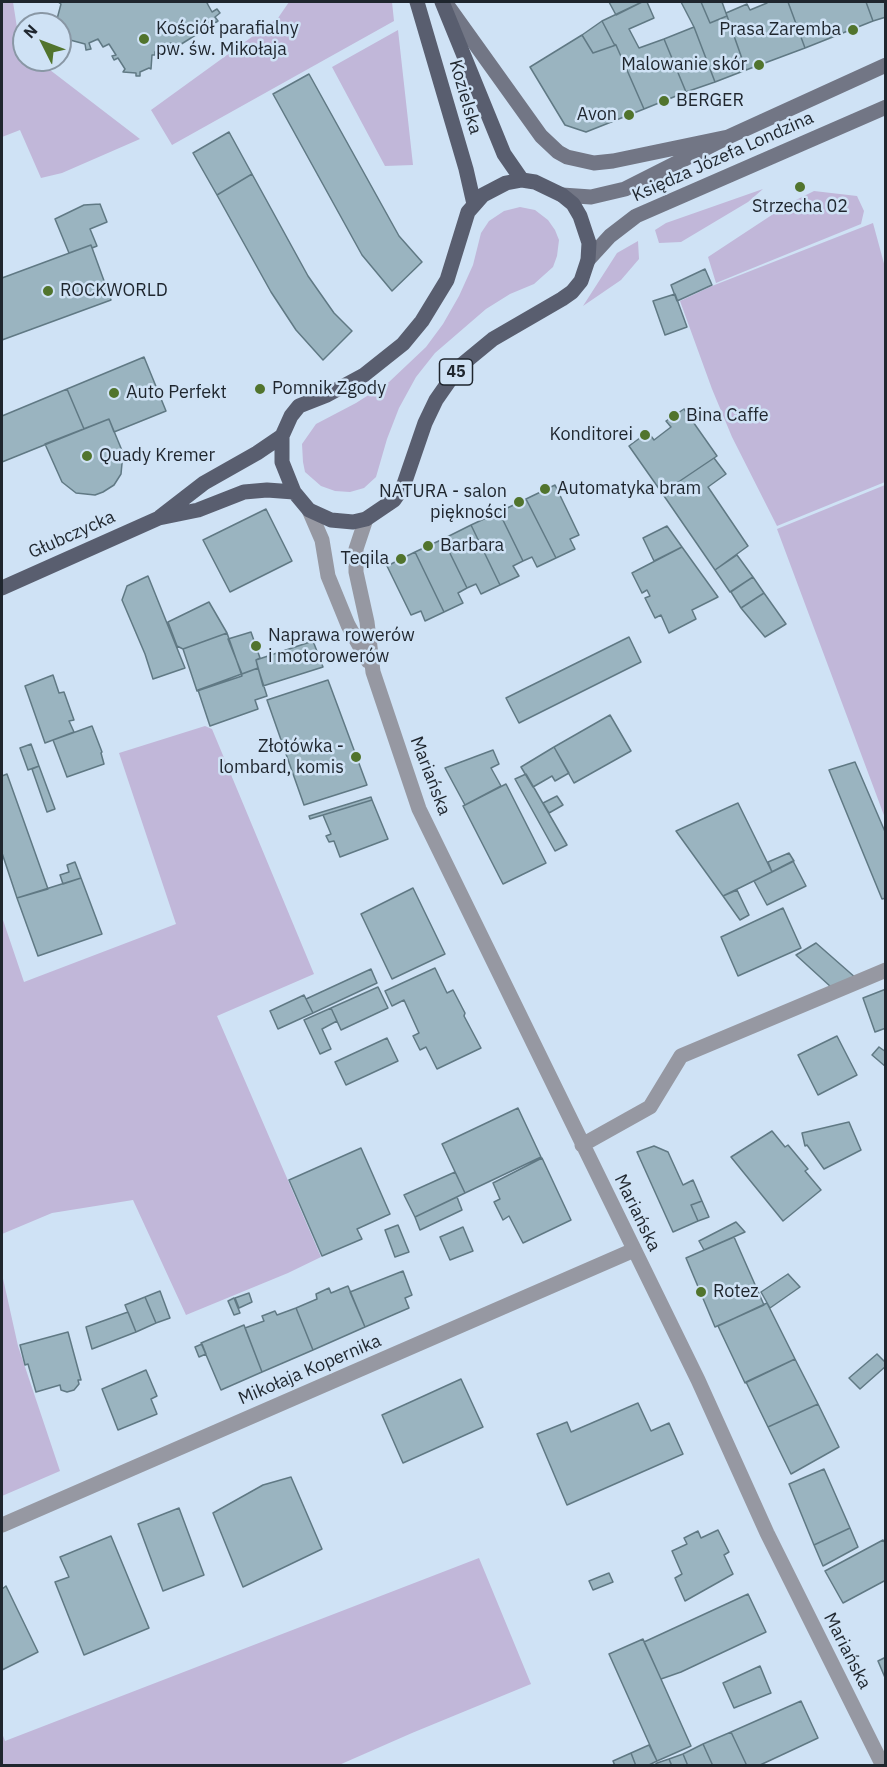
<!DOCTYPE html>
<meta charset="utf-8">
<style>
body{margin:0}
#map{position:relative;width:887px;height:1767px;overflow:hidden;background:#cfe2f5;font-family:"IBM Plex Sans",sans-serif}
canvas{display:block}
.frame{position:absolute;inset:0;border:3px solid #1f262e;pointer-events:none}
.north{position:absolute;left:12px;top:12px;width:60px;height:60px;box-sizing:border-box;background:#cfe2f5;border:2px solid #8997a5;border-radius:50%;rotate:312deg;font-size:16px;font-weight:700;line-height:24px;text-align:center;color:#1f262e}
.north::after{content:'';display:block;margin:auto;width:21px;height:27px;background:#51742d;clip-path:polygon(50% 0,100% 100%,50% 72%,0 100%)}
</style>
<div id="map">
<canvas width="887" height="1767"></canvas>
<div class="frame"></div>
<div class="north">N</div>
</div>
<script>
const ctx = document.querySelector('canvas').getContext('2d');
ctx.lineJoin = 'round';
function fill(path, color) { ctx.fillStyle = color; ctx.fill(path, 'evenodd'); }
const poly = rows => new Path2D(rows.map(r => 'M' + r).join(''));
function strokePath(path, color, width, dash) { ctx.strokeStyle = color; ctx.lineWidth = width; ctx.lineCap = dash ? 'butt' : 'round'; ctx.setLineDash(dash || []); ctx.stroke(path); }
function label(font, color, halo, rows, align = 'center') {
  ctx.font = font + ' "IBM Plex Sans",sans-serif'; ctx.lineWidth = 5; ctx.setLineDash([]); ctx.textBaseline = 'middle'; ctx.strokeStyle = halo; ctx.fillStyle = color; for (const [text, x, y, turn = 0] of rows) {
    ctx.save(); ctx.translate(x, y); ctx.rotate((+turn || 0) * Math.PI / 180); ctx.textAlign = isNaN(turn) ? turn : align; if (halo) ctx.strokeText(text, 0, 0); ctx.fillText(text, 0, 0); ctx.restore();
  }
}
const green = poly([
 [2,2,13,2,20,47,24,50,24,60,37,60,140,139,62,173,41,178,20,130,2,137],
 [289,2,392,2,394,21,172,145,151,110,278,18],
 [398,30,413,165,385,166,332,67],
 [763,189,748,202,681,242,659,243,655,230,666,223],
 [814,191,857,196,864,211,861,224,716,283,708,257,790,203],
 [520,207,535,210,548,220,555,230,559,240,557,256,553,267,534,284,510,294,486,309,435,353,416,377,399,408,387,439,376,477,364,488,350,492,335,491,321,486,305,472,303,462,302,444,316,424,356,403,389,382,426,347,443,324,459,296,473,265,481,233,489,221,504,211],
 [873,223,886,271,885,482,777,526,732,437,712,389,680,301,712,286],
 [638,241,639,259,621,280,583,306,617,253],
 [885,485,885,818,777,529],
 [205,726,212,729,314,974,217,1016,321,1257,288,1273,186,1315,133,1200,52,1213,2,1234,2,917,24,982,176,924,119,753],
 [2,1274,18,1346,60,1471,2,1496],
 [479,1558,531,1684,412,1733,339,1765,2,1765,2,1733,5,1741]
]);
const building = poly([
 [58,2,209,2,207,3,212,12,217,9,220,13,215,17,218,21,175,48,171,43,155,52,155,55,152,55,151,69,149,68,140,72,140,76,136,76,136,73,123,72,125,69,118,58,114,60,112,56,116,55,109,44,103,47,98,39,89,43,91,49,86,50,85,44,70,40,66,45,63,42,66,37,60,28,60,24,51,24,51,20,57,19,61,4,58,2],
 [609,2,642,2,616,15,609,2],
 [642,2,647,2,654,18,629,29,639,48,664,39,686,92,644,109,616,45,614,44,602,21,642,2],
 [681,2,701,2,710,23,727,16,746,70,715,82,694,27,681,2],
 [701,2,722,2,727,16,710,23,701,2],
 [766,2,788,2,805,48,746,70,726,13,747,4,750,10,767,3,766,2],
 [788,2,866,2,873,21,805,48,788,2],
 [866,2,886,2,886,17,873,21,866,2],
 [602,21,614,44,616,45,593,53,582,35,602,21],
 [694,27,715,82,686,92,664,39,694,27],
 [582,35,593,53,616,45,644,109,586,132,565,125,530,67,582,35],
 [309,74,399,236,422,262,392,291,362,255,273,94,309,74],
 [229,132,252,174,217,195,193,153,229,132],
 [252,174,308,276,334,313,352,331,323,360,296,330,271,292,217,195,252,174],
 [100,204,107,222,90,229,97,246,92,248,91,245,69,253,55,219,84,205,100,204],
 [91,245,111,300,2,340,2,278,91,245],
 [705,269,712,285,677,301,671,285,705,269],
 [675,294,687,327,665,335,653,301,675,294],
 [144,357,166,411,114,432,109,419,84,429,67,389,144,357],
 [67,389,84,429,2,462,2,416,67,389],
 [684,409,717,456,662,493,629,446,648,432,654,440,671,427,666,421,684,409],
 [109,419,123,453,121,474,114,485,103,492,95,495,76,493,62,482,45,444,109,419],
 [714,458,726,474,708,487,748,546,715,570,662,493,714,458],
 [555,485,579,535,570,539,575,549,556,558,526,499,555,485],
 [526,499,556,558,537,567,532,557,523,561,499,512,526,499],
 [266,509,292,561,230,592,203,540,266,509],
 [499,512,523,561,513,566,519,576,500,585,471,525,499,512],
 [471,525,500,585,481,594,476,584,467,588,443,539,471,525],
 [667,526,682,547,654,561,643,538,667,526],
 [443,539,467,588,458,593,463,603,444,612,415,552,443,539],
 [682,547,718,597,692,610,696,619,669,633,661,615,655,618,645,598,650,596,647,590,642,593,632,573,682,547],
 [415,552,444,612,425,621,421,611,411,615,387,566,415,552],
 [737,555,753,577,730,592,715,570,737,555],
 [148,576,185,668,153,679,145,654,122,600,127,586,148,576],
 [753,577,764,593,741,608,731,592,753,577],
 [764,593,786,624,765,637,741,608,764,593],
 [209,602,227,633,183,649,177,646,168,622,209,602],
 [251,632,260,658,256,660,258,668,242,674,228,639,251,632],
 [227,633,242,676,197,691,183,649,227,633],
 [629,637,641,662,519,723,506,698,629,637],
 [313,641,323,667,263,686,256,660,313,641],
 [258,668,267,696,255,700,258,709,210,726,198,690,258,668],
 [53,675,59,693,64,692,74,720,69,721,74,732,45,743,25,686,53,675],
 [328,680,367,785,304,805,267,700,328,680],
 [610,715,631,751,574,783,554,747,610,715],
 [92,726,102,752,101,753,104,764,67,777,53,740,92,726],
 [31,744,39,766,28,770,20,748,31,744],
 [554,747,569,773,555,781,552,776,533,787,521,767,554,747],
 [493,750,499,764,491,768,501,786,465,805,445,768,493,750],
 [855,762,886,834,886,898,882,899,829,770,855,762],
 [39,766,55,809,47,812,32,769,39,766],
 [7,774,48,889,17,898,2,853,2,776,7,774],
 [526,774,567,845,555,851,515,779,526,774],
 [506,784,546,863,503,884,463,806,506,784],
 [557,796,563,805,549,813,543,803,557,796],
 [371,797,372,800,323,815,310,819,309,816,371,797],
 [372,800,388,839,340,857,334,841,329,842,326,836,331,834,323,815,372,800],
 [738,803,772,872,723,896,676,831,738,803],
 [789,853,794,861,772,872,768,862,789,853],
 [793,861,806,886,767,905,754,881,793,861],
 [75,862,81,878,63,884,60,875,69,872,67,865,75,862],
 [81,878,102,934,38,956,17,898,81,878],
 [413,888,445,954,392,979,361,914,413,888],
 [737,890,749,915,740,920,723,896,737,890],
 [783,908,801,948,738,976,721,937,783,908],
 [816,943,857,979,831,987,796,955,816,943],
 [435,968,447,993,453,990,465,1013,464,1016,481,1048,437,1069,426,1047,420,1050,413,1036,419,1033,404,1000,392,1006,385,991,435,968],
 [371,969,377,983,313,1013,306,999,371,969],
 [378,987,388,1008,341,1030,331,1008,378,987],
 [886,989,886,1028,875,1032,863,998,886,989],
 [304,995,313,1013,278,1029,270,1011,304,995],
 [331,1008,337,1021,322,1029,331,1049,320,1054,304,1020,331,1008],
 [837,1036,857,1075,818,1095,798,1055,837,1036],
 [387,1038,398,1061,346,1085,335,1062,387,1038],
 [879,1047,886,1052,886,1067,872,1055,879,1047],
 [518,1108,541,1157,465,1193,442,1144,518,1108],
 [849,1122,861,1150,824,1169,807,1145,805,1146,802,1133,849,1122],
 [772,1131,785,1147,788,1145,808,1169,805,1171,821,1190,783,1221,731,1157,772,1131],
 [654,1146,668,1152,683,1185,693,1180,702,1201,691,1205,698,1221,673,1232,637,1152,654,1146],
 [361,1148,390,1214,357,1229,362,1239,322,1256,289,1180,361,1148],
 [542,1158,571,1220,523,1243,509,1216,503,1220,494,1202,500,1199,493,1183,542,1158],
 [455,1172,465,1193,415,1217,404,1195,455,1172],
 [457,1197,462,1210,420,1230,415,1217,457,1197],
 [702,1201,709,1217,698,1221,691,1205,702,1201],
 [736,1222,745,1232,704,1250,699,1241,736,1222],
 [398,1225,409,1252,395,1257,385,1230,398,1225],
 [463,1227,473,1251,450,1260,440,1237,463,1227],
 [734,1237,764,1305,715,1327,686,1258,734,1237],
 [403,1271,412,1295,405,1298,409,1308,365,1327,350,1292,403,1271],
 [788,1274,800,1287,770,1308,761,1292,788,1274],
 [348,1286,365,1327,313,1350,296,1308,317,1299,316,1294,329,1288,331,1293,348,1286],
 [160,1291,170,1318,156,1323,145,1297,160,1291],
 [249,1293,252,1302,239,1308,235,1298,249,1293],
 [145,1297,156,1323,136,1332,125,1305,145,1297],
 [234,1298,240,1313,234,1315,228,1301,234,1298],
 [767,1303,795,1359,745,1383,718,1326,767,1303],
 [296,1308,313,1350,262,1372,245,1328,264,1321,262,1316,275,1311,277,1315,296,1308],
 [128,1312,136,1332,92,1349,86,1327,128,1312],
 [244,1325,262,1372,221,1390,201,1343,244,1325],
 [68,1332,81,1380,78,1380,79,1384,74,1390,67,1392,61,1390,60,1385,36,1392,28,1364,25,1365,20,1345,68,1332],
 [202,1344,206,1354,199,1357,195,1347,202,1344],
 [877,1354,886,1363,886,1366,860,1389,849,1378,877,1354],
 [795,1359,818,1404,768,1427,746,1382,795,1359],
 [146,1370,157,1396,151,1399,157,1414,118,1430,102,1389,146,1370],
 [461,1379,483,1427,403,1463,382,1415,461,1379],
 [638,1403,651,1431,669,1423,683,1454,567,1505,537,1434,567,1422,571,1432,638,1403],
 [818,1404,839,1447,791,1474,768,1427,818,1404],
 [824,1469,850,1528,814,1545,789,1484,824,1469],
 [291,1477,322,1549,243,1587,213,1513,263,1485,291,1477],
 [179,1508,204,1575,163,1591,138,1524,179,1508],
 [850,1528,858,1547,823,1566,814,1545,850,1528],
 [718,1530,729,1552,724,1555,733,1574,685,1601,675,1578,682,1574,672,1551,687,1544,684,1538,698,1531,701,1538,718,1530],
 [111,1536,149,1628,84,1655,55,1582,69,1577,60,1557,111,1536],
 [883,1540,886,1544,886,1580,843,1603,825,1571,883,1540],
 [609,1573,613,1582,593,1590,589,1581,609,1573],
 [6,1586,38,1652,2,1670,2,1589,6,1586],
 [748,1594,766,1632,681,1672,661,1679,644,1642,748,1594],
 [643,1639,691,1746,657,1761,609,1654,643,1639],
 [886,1657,886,1680,878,1661,886,1657],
 [760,1666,771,1693,734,1708,723,1683,760,1666],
 [801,1701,818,1738,758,1766,747,1766,731,1732,801,1701],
 [731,1732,747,1766,713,1766,703,1744,731,1732],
 [703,1744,713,1766,688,1766,683,1754,703,1744],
 [649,1745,657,1761,647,1766,636,1766,631,1753,649,1745],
 [631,1753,636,1766,615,1766,613,1761,631,1753],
 [683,1754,688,1766,672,1766,669,1759,683,1754],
 [669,1759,672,1766,653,1766,657,1763,669,1759]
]);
const minor = poly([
 [309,510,322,540,328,576,348,625,368,661],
 [366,519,356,549,356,572,367,622,373,672,419,809,698,1380,767,1533,883,1766],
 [582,1145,650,1107,681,1056,886,970],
 [2,1525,634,1250]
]);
const secondary = poly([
 [445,2,541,136,558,152,567,157,594,163,613,161,728,137],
 [562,195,591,197,625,189,728,137,886,65],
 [588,260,610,236,636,216,886,107]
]);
const primary = poly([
 [417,2,466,169,474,204],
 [442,2,504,154,522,180],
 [522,180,535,182,562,195,573,204,580,216,589,243,588,260,581,281,572,292,562,299,493,339,459,367,436,400,425,423,403,487,394,500,366,519,353,522,331,520,309,510,294,492,282,462,282,436,291,416,299,406,327,395,364,375,403,344,422,321,447,280,468,212,483,195,506,183,522,180],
 [160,517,204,483,257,453,282,436],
 [2,588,159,518,198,510,244,492,267,490,294,492]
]);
const markers = [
 [853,30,6,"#51742d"],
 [144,39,6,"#51742d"],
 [759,65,6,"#51742d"],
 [664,101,6,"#51742d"],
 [629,115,6,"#51742d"],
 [800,187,6,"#51742d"],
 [48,291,6,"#51742d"],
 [260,389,6,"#51742d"],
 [114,393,6,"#51742d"],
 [674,416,6,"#51742d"],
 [645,435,6,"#51742d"],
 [87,456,6,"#51742d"],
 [545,489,6,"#51742d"],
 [519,502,6,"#51742d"],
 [428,546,6,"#51742d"],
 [401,559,6,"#51742d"],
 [256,646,6,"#51742d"],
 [356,757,6,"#51742d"],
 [701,1292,6,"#51742d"]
];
const shields = [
 [456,372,33]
];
const shieldNames = [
 ["45",456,372]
];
const poiNames = [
 ["Kościół parafialny",156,29],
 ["pw. św. Mikołaja",156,50],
 ["Prasa Zaremba",841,30,"right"],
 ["Malowanie skór",747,65,"right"],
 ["BERGER",676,101],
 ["Avon",617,115,"right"],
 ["Strzecha 02",800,207,"center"],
 ["ROCKWORLD",60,291],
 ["Pomnik Zgody",272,389],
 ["Auto Perfekt",126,393],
 ["Bina Caffe",686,416],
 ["Konditorei",633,435,"right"],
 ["Quady Kremer",99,456],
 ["Automatyka bram",557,489],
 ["NATURA - salon",507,492,"right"],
 ["piękności",507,513,"right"],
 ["Barbara",440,546],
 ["Teqila",389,559,"right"],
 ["Naprawa rowerów",268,636],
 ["i motorowerów",268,657],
 ["Złotówka -",344,747,"right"],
 ["lombard, komis",344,768,"right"],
 ["Rotez",713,1292]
];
const streetNames = [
 ["Kozielska",465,97,74],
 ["Księdza Józefa Londzina",723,157,-24],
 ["Głubczycka",72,535,-24],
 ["Mariańska",430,776,69],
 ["Mariańska",637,1213,64],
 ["Mikołaja Kopernika",310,1370,-23],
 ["Mariańska",847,1651,63]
];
fill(green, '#c1b7d9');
fill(building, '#9ab4c0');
strokePath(building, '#607984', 1.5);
strokePath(minor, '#9698a2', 15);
strokePath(secondary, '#727685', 15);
strokePath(primary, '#595e6f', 15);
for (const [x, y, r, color] of markers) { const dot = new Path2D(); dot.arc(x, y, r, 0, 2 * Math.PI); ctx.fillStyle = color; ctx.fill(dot); strokePath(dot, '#cfe2f5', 2); }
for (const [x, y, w] of shields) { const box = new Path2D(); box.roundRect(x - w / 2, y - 13, w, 26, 4.5); ctx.fillStyle = '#cfe2f5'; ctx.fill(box); strokePath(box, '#1f262e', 1.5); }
label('bold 16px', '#1f262e', null, shieldNames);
label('18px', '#1f262e', '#cfe2f5', poiNames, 'left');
label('18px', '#1f262e', '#cfe2f5', streetNames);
</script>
